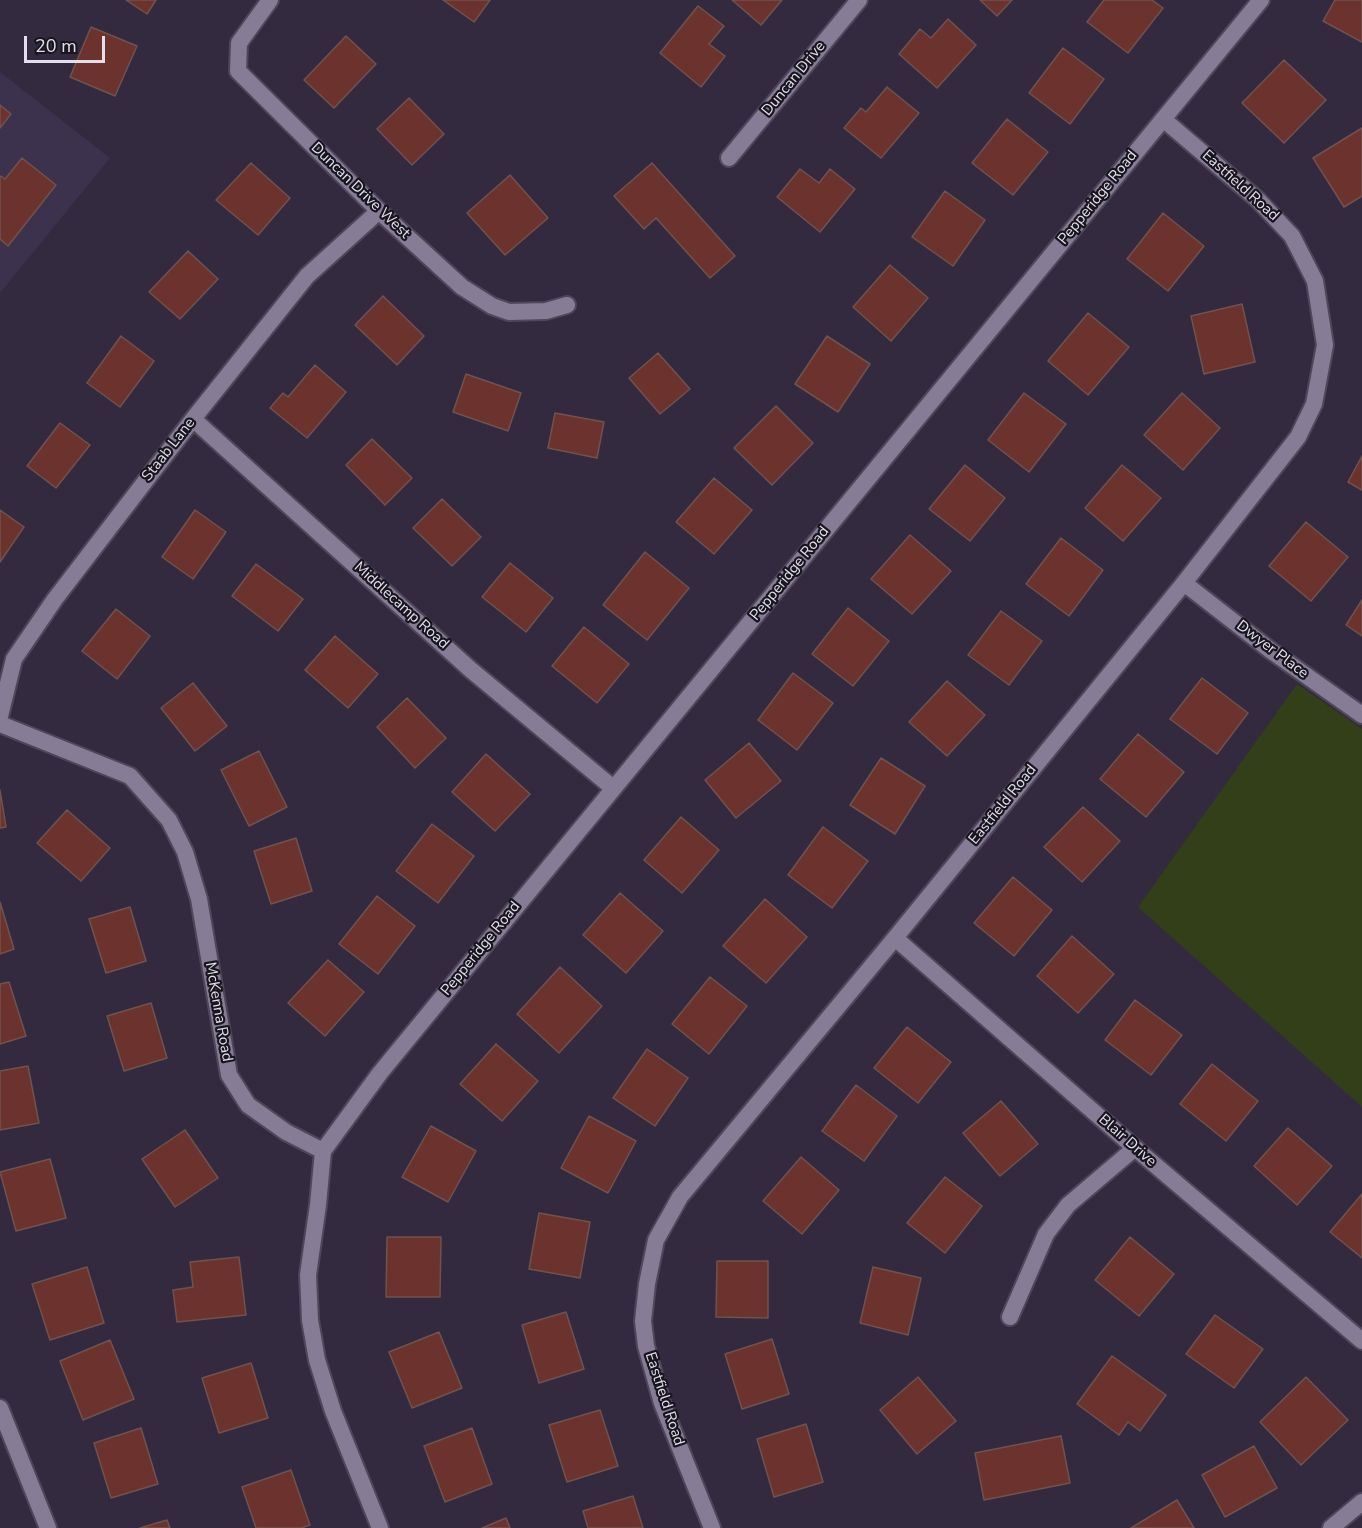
<!DOCTYPE html>
<style>
body{margin:0}
#map{position:relative;width:1362px;height:1528px;overflow:hidden;background:#332a40;font-family:"Nunito Sans",sans-serif}
canvas{display:block}
.scale{position:absolute;left:24px;top:36px;width:81px;height:27px;box-sizing:border-box;border:3px solid #e3deec;border-top:0;padding-left:8px;font-size:18px;line-height:21px;white-space:nowrap;color:#e3deec;-webkit-text-stroke:4px #19151f;paint-order:stroke}
</style>
<div id="map">
<canvas width="1362" height="1528"></canvas>
<div class="scale">20 m</div>
</div>
<script>
const ctx = document.querySelector('canvas').getContext('2d');
ctx.lineJoin = 'round';
function fill(path, color) { ctx.fillStyle = color; ctx.fill(path, 'evenodd'); }
const poly = rows => new Path2D(rows.map(r => 'M' + r).join(''));
function strokePath(path, color, width, dash) { ctx.strokeStyle = color; ctx.lineWidth = width; ctx.lineCap = dash ? 'butt' : 'round'; ctx.setLineDash(dash || []); ctx.stroke(path); }
function label(font, color, halo, rows, align = 'center') {
  ctx.font = font + ' "Nunito Sans",sans-serif'; ctx.lineWidth = 4.5; ctx.setLineDash([]); ctx.textBaseline = 'middle'; ctx.strokeStyle = halo; ctx.fillStyle = color; for (const [text, x, y, turn = 0] of rows) {
    ctx.save(); ctx.translate(x, y); ctx.rotate((+turn || 0) * Math.PI / 180); ctx.textAlign = isNaN(turn) ? turn : align; if (halo) ctx.strokeText(text, 0, 0); ctx.fillText(text, 0, 0); ctx.restore();
  }
}
const built = poly([
 [0,72,110,158,0,293]
]);
const green = poly([
 [1297,684,1362,729,1362,1107,1138,907]
]);
const building = poly([
 [126,0,156,0,147,14,126,0],
 [443,0,490,0,474,22,443,0],
 [732,0,782,0,761,25,732,0],
 [980,0,1012,0,997,16,980,0],
 [1104,0,1152,0,1163,8,1128,53,1087,22,1104,0],
 [1335,0,1362,0,1362,42,1323,21,1335,0],
 [698,6,724,26,709,44,725,56,701,87,660,53,698,6],
 [948,19,976,45,937,88,899,54,920,29,931,38,948,19],
 [91,27,137,46,115,96,70,77,91,27],
 [346,36,376,64,334,108,304,80,346,36],
 [1063,48,1104,79,1070,124,1029,93,1063,48],
 [1284,60,1326,100,1284,143,1242,103,1284,60],
 [887,87,919,113,881,158,844,128,861,108,866,112,887,87],
 [409,98,444,134,412,165,377,129,409,98],
 [0,105,11,114,0,128,0,105],
 [1007,119,1048,152,1013,195,972,163,1007,119],
 [1362,128,1362,196,1344,207,1313,158,1362,128],
 [22,158,56,185,8,246,0,239,0,177,1,176,5,179,22,158],
 [251,163,290,198,258,235,216,200,251,163],
 [652,163,735,256,710,278,656,218,644,229,614,196,652,163],
 [800,169,819,183,830,169,855,189,820,232,777,197,800,169],
 [510,175,548,218,505,255,467,213,510,175],
 [945,191,985,220,953,266,912,237,945,191],
 [1163,213,1204,246,1168,291,1127,259,1163,213],
 [188,251,218,279,180,319,149,292,188,251],
 [890,265,928,298,891,341,853,307,890,265],
 [383,296,424,336,397,365,355,325,383,296],
 [1242,304,1255,362,1204,374,1191,316,1242,304],
 [1088,313,1129,347,1088,395,1048,361,1088,313],
 [121,336,154,361,120,407,87,383,121,336],
 [827,336,870,364,838,412,795,384,827,336],
 [658,353,690,389,660,414,629,378,658,353],
 [315,365,346,392,307,438,270,408,283,393,288,397,315,365],
 [466,374,521,393,508,431,453,412,466,374],
 [1024,393,1066,424,1029,472,988,440,1024,393],
 [1182,393,1220,428,1183,470,1144,435,1182,393],
 [776,406,813,443,772,485,734,448,776,406],
 [555,413,604,422,597,458,548,448,555,413],
 [60,423,90,445,56,488,27,466,60,423],
 [372,439,412,478,385,505,346,465,372,439],
 [1362,456,1362,490,1348,482,1362,456],
 [965,465,1005,498,970,541,929,509,965,465],
 [1122,465,1161,498,1123,541,1085,508,1122,465],
 [714,478,752,510,714,554,676,522,714,478],
 [442,499,481,537,452,566,413,528,442,499],
 [0,510,24,527,0,562,0,510],
 [195,510,226,532,193,579,162,557,195,510],
 [1306,522,1348,557,1311,601,1269,566,1306,522],
 [910,535,951,571,912,614,871,579,910,535],
 [1061,538,1103,570,1069,616,1026,584,1061,538],
 [645,552,689,588,647,640,603,605,645,552],
 [510,563,553,598,526,632,482,597,510,563],
 [256,564,303,599,278,631,232,596,256,564],
 [1362,600,1362,636,1346,625,1362,600],
 [848,608,889,641,853,686,812,654,848,608],
 [116,609,150,636,117,679,82,651,116,609],
 [1001,611,1042,641,1009,685,968,655,1001,611],
 [584,627,629,664,597,703,552,666,584,627],
 [335,636,378,674,348,708,305,670,335,636],
 [793,673,833,703,797,750,758,720,793,673],
 [1202,678,1248,713,1217,754,1170,719,1202,678],
 [947,681,985,715,947,756,909,722,947,681],
 [193,683,227,726,195,751,161,708,193,683],
 [407,698,446,738,415,768,377,727,407,698],
 [1138,734,1184,772,1146,817,1100,779,1138,734],
 [749,743,781,781,736,818,705,780,749,743],
 [259,751,287,807,249,826,221,770,259,751],
 [486,754,530,794,495,831,452,792,486,754],
 [881,758,925,786,895,834,850,805,881,758],
 [0,790,6,827,0,828,0,790],
 [1083,807,1120,841,1082,882,1044,847,1083,807],
 [67,810,110,848,81,881,37,843,67,810],
 [681,817,719,850,682,893,644,860,681,817],
 [432,824,474,856,438,903,396,871,432,824],
 [823,827,868,861,832,908,788,875,823,827],
 [296,838,312,891,271,904,254,851,296,838],
 [1013,877,1052,910,1014,956,974,923,1013,877],
 [620,893,663,931,626,973,583,935,620,893],
 [377,896,415,926,378,974,339,944,377,896],
 [765,899,807,937,766,983,723,946,765,899],
 [0,902,14,949,0,954,0,902],
 [130,907,146,961,106,973,89,919,130,907],
 [1072,936,1114,974,1078,1013,1037,976,1072,936],
 [328,960,364,992,325,1036,288,1003,328,960],
 [560,967,602,1006,559,1053,517,1014,560,967],
 [710,977,747,1006,709,1054,672,1024,710,977],
 [9,982,26,1036,0,1044,0,984,9,982],
 [1135,1000,1182,1035,1151,1075,1105,1040,1135,1000],
 [151,1003,167,1058,124,1071,107,1016,151,1003],
 [907,1027,951,1062,918,1103,874,1068,907,1027],
 [496,1044,538,1081,502,1121,460,1084,496,1044],
 [647,1049,688,1078,655,1126,613,1098,647,1049],
 [1212,1064,1258,1101,1226,1141,1180,1104,1212,1064],
 [28,1066,39,1123,0,1130,0,1071,28,1066],
 [856,1085,897,1116,864,1161,822,1131,856,1085],
 [1001,1101,1038,1144,1000,1176,963,1133,1001,1101],
 [589,1116,636,1141,608,1193,561,1168,589,1116],
 [431,1126,476,1151,448,1202,402,1177,431,1126],
 [1288,1128,1332,1166,1297,1205,1254,1166,1288,1128],
 [185,1130,218,1178,175,1207,142,1159,185,1130],
 [801,1157,839,1190,802,1234,763,1201,801,1157],
 [50,1159,66,1218,16,1231,0,1172,50,1159],
 [945,1177,982,1206,945,1253,907,1223,945,1177],
 [1362,1194,1362,1258,1330,1232,1362,1194],
 [539,1213,590,1222,580,1278,529,1269,539,1213],
 [387,1237,441,1237,440,1297,386,1297,387,1237],
 [1130,1237,1174,1274,1139,1316,1095,1280,1130,1237],
 [239,1257,246,1315,177,1322,173,1290,193,1287,190,1262,239,1257],
 [717,1261,768,1261,768,1318,716,1317,717,1261],
 [87,1267,104,1323,50,1340,32,1284,87,1267],
 [873,1267,921,1278,908,1335,860,1323,873,1267],
 [566,1312,584,1369,539,1383,522,1325,566,1312],
 [1215,1315,1263,1349,1234,1388,1186,1354,1215,1315],
 [439,1332,462,1388,412,1408,389,1352,439,1332],
 [772,1339,789,1394,742,1409,725,1354,772,1339],
 [110,1340,134,1399,83,1420,60,1361,110,1340],
 [1112,1356,1166,1395,1140,1431,1128,1422,1119,1435,1077,1404,1112,1356],
 [251,1363,268,1418,219,1433,202,1378,251,1363],
 [918,1377,956,1421,917,1454,880,1410,918,1377],
 [1306,1377,1348,1420,1301,1465,1260,1422,1306,1377],
 [600,1410,618,1466,567,1482,549,1425,600,1410],
 [806,1424,823,1482,774,1497,757,1439,806,1424],
 [141,1428,158,1484,111,1498,94,1443,141,1428],
 [472,1428,492,1484,445,1502,424,1446,472,1428],
 [1061,1436,1070,1483,984,1500,975,1453,1061,1436],
 [1254,1446,1277,1488,1225,1517,1202,1475,1254,1446],
 [291,1470,310,1525,301,1528,256,1528,242,1487,291,1470],
 [633,1496,643,1528,588,1528,583,1511,633,1496],
 [1177,1500,1194,1528,1131,1528,1177,1500],
 [506,1518,510,1528,482,1528,506,1518],
 [167,1520,170,1528,140,1528,167,1520]
]);
const minor = poly([
 [270,0,239,43,238,71,379,211,462,287,492,306,509,312,546,311,567,305],
 [729,158,859,0],
 [193,419,471,670,613,788],
 [1184,583,1270,650,1362,715],
 [0,716,14,659,55,599,193,419,307,276,379,211],
 [0,724,130,776,169,820,185,852,199,899,229,1075,248,1105,286,1132,323,1151],
 [895,938,1135,1148,1362,1341],
 [323,1151,380,1073,1261,0],
 [323,1151,318,1205,308,1275,310,1320,317,1360,333,1411,380,1528],
 [1010,1317,1046,1234,1068,1205,1135,1148],
 [712,1528,662,1403,646,1346,643,1321,647,1284,656,1240,680,1197,895,938,1184,583,1298,437,1314,404,1325,345,1315,281,1292,236,1258,200,1163,119],
 [1331,1528,1362,1502]
]);
const tertiary = poly([
 [0,1408,48,1528]
]);
const streetNames = [
 ["Duncan Drive",794,79,-51],
 ["Eastfield Road",1240,186,42],
 ["Duncan Drive West",360,191,44],
 ["Pepperidge Road",1098,198,-51],
 ["Staab Lane",169,450,-52],
 ["Pepperidge Road",790,574,-51],
 ["Middlecamp Road",401,606,42],
 ["Dwyer Place",1272,650,37],
 ["Eastfield Road",1003,805,-51],
 ["Pepperidge Road",481,949,-51],
 ["McKenna Road",218,1012,80],
 ["Blair Drive",1127,1141,41],
 ["Eastfield Road",664,1399,72]
];
fill(built, '#3d324d');
fill(green, '#323f18');
fill(building, '#6c332e');
strokePath(building, '#70524e', 1.5);
strokePath(minor, '#4f4759', 20);
strokePath(tertiary, '#4f4759', 20);
strokePath(minor, '#867c96', 16);
strokePath(tertiary, '#867c96', 16);
label('15px', '#e3deec', '#19151f', streetNames);
</script>
